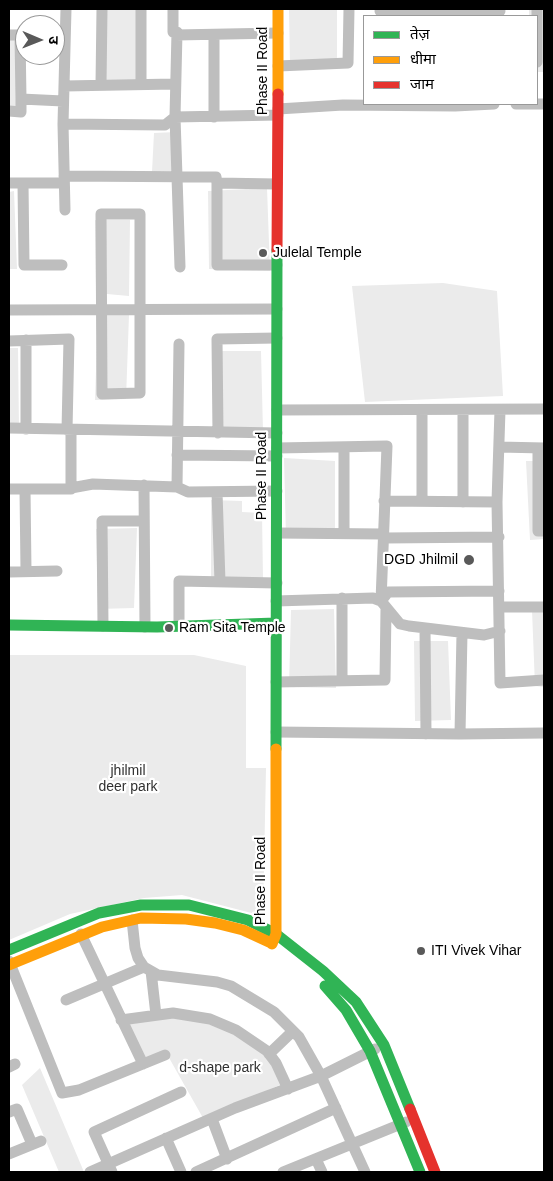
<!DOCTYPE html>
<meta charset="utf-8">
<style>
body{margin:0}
#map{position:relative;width:553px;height:1181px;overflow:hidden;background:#fff;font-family:Helvetica,"Noto Sans Devanagari",sans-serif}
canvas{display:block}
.frame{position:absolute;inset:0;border:10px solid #000;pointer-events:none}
.legend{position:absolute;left:363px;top:15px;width:175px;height:90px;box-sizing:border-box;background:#fff;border:1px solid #999;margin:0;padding:6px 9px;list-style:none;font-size:15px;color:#000}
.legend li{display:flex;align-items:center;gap:10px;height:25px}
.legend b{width:25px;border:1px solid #999}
.north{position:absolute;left:15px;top:15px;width:50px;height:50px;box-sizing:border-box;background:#fff;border:1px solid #999;border-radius:50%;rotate:91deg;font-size:14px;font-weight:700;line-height:20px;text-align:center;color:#000}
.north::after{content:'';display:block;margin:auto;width:18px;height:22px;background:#595959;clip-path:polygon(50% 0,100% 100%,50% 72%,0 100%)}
</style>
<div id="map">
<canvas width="553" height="1181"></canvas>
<div class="frame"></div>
<ul class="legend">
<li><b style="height:6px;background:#30b455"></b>तेज़</li>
<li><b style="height:6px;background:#ff9f0a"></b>धीमा</li>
<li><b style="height:6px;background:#e5322d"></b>जाम</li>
</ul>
<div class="north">उ</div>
</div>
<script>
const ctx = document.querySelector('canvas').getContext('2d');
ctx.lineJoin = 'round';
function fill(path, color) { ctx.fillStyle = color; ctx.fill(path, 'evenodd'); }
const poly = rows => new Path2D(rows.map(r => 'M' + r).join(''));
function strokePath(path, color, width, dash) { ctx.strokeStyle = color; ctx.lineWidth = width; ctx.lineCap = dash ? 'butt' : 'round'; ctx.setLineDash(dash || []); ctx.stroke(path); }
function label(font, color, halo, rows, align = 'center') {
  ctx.font = font + ' Helvetica,sans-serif'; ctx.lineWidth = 4.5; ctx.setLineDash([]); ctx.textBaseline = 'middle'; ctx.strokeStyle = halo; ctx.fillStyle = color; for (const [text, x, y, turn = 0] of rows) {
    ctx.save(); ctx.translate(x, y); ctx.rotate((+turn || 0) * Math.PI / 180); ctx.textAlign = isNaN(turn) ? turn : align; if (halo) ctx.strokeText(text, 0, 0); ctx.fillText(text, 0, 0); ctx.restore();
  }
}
const green = poly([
 [105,9,138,9,138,82,104,82],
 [289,9,337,9,337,63,290,63],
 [529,9,544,9,544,72,537,72,537,16,529,16],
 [9,39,16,39,16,107,9,107],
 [176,132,176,171,152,172,154,133],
 [267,188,270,271,209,269,208,191],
 [14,191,17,269,9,269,9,192],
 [95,220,130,220,129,296,96,293],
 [443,283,497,291,503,396,365,402,352,286],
 [98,312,129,315,126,399,95,400],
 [9,348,18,348,19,429,9,429],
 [212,351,261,351,263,432,213,430],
 [284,458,335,461,335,539,286,537],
 [526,461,544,461,544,539,530,540],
 [211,500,242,501,242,512,262,513,263,580,211,580],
 [137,528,134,608,98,609,96,529],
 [334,609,336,688,289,687,291,610],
 [532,610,544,610,544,687,535,686],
 [414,641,448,641,451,720,415,721],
 [9,655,194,655,246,666,246,768,266,768,263,916,182,895,144,898,70,914,9,940],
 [193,1015,264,1049,282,1084,203,1118,168,1056,143,1064,127,1022],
 [40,1068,84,1172,59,1172,22,1085]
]);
const street = poly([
 [141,9,141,84],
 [173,9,173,32,177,32,175,117,180,267],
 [537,9,537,62],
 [380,11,500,11],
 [9,35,20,35,21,99,21,112,9,111],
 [176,35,278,33],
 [278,66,348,63,349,9],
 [101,84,102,9],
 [64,86,175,84],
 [21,99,63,101],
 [516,104,544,104],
 [278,109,343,105,455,106,494,104],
 [214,117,214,35],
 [63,124,165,125,175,117,278,115],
 [64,176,216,177,217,183,277,184],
 [9,183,64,183],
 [23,183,24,265,62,265],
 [217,183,217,265,277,265],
 [65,210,63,124,66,9],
 [101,214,140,214,140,393,102,394,101,214],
 [9,310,277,309],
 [9,341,69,339,67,430],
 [179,344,177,487,188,492,277,491],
 [277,410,544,409],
 [463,410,463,502],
 [500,410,497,502,500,683,544,680],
 [9,428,277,433],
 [26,429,26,340],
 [218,433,217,339,277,338],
 [344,447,344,533],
 [499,447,544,448],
 [277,448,387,446,381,601],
 [538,448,538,531,544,531],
 [177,455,277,456],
 [144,485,145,627],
 [71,488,93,484,177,487],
 [9,489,71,489,71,431],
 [25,489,26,571],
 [217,492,220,582],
 [384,501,497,502],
 [422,501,422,410],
 [277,533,383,534,385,538,499,537],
 [9,572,57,571],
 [342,598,342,680],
 [276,601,373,598,381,601,400,624,409,626,484,635,500,631],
 [381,601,388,592,499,591],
 [499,607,544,607],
 [103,626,102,521,144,521],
 [179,626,179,581,277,583],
 [425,628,426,734],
 [276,682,385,680,386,609],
 [276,732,460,734,544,733],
 [460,734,462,633],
 [132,920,135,948,138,958,144,967,158,975,217,982,231,986,274,1012,299,1037,321,1076,365,1172],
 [81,934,143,1064],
 [9,961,62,1093,79,1090,165,1055],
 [151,971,156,1015],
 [66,1000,144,967],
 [121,1020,173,1013,210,1019,236,1030,267,1051,276,1063,288,1089],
 [269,1054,293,1031],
 [9,1067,15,1064],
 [9,1112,17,1109,32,1144],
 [212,1119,227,1159],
 [166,1138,181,1172],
 [9,1154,41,1141],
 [316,1159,322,1172],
 [90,1172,235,1108,321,1076,375,1049],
 [112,1172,94,1132,181,1092],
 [196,1172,336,1108],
 [283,1172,406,1122]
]);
const fast = poly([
 [9,625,157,627,276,623],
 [276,749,277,250],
 [9,950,99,913,141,905,189,905,248,920,276,934,323,971,356,1002,384,1045,410,1109],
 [325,986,346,1010,370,1051,420,1172]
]);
const slow = poly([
 [278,94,278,9],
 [272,944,276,934,276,749],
 [9,965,102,927,141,918,186,919,215,923,243,930,269,942]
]);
const jam = poly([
 [277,250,278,94],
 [410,1109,435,1172]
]);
const markers = [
 [263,253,5,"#595959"],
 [469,560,6,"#595959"],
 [169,628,5,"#595959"],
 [421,951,5,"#595959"]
];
const streetNames = [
 ["Phase II Road",263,71,-90],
 ["Phase II Road",262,476,-90],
 ["Phase II Road",261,881,-90]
];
const poiNames = [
 ["Julelal Temple",273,253],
 ["DGD Jhilmil",458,560,"right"],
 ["Ram Sita Temple",179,628],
 ["ITI Vivek Vihar",431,951]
];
const parkNames = [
 ["jhilmil",128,771],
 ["deer park",128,787],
 ["d-shape park",220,1068]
];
fill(green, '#ebebeb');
strokePath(street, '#bebebe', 11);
strokePath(fast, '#30b455', 11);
strokePath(slow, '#ff9f0a', 11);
strokePath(jam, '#e5322d', 11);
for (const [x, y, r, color] of markers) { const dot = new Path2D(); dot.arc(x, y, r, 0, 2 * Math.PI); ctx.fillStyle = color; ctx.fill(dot); strokePath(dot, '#fff', 2); }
label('14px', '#000', '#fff', streetNames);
label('14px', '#000', '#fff', poiNames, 'left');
label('14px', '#313131', '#fff', parkNames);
</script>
